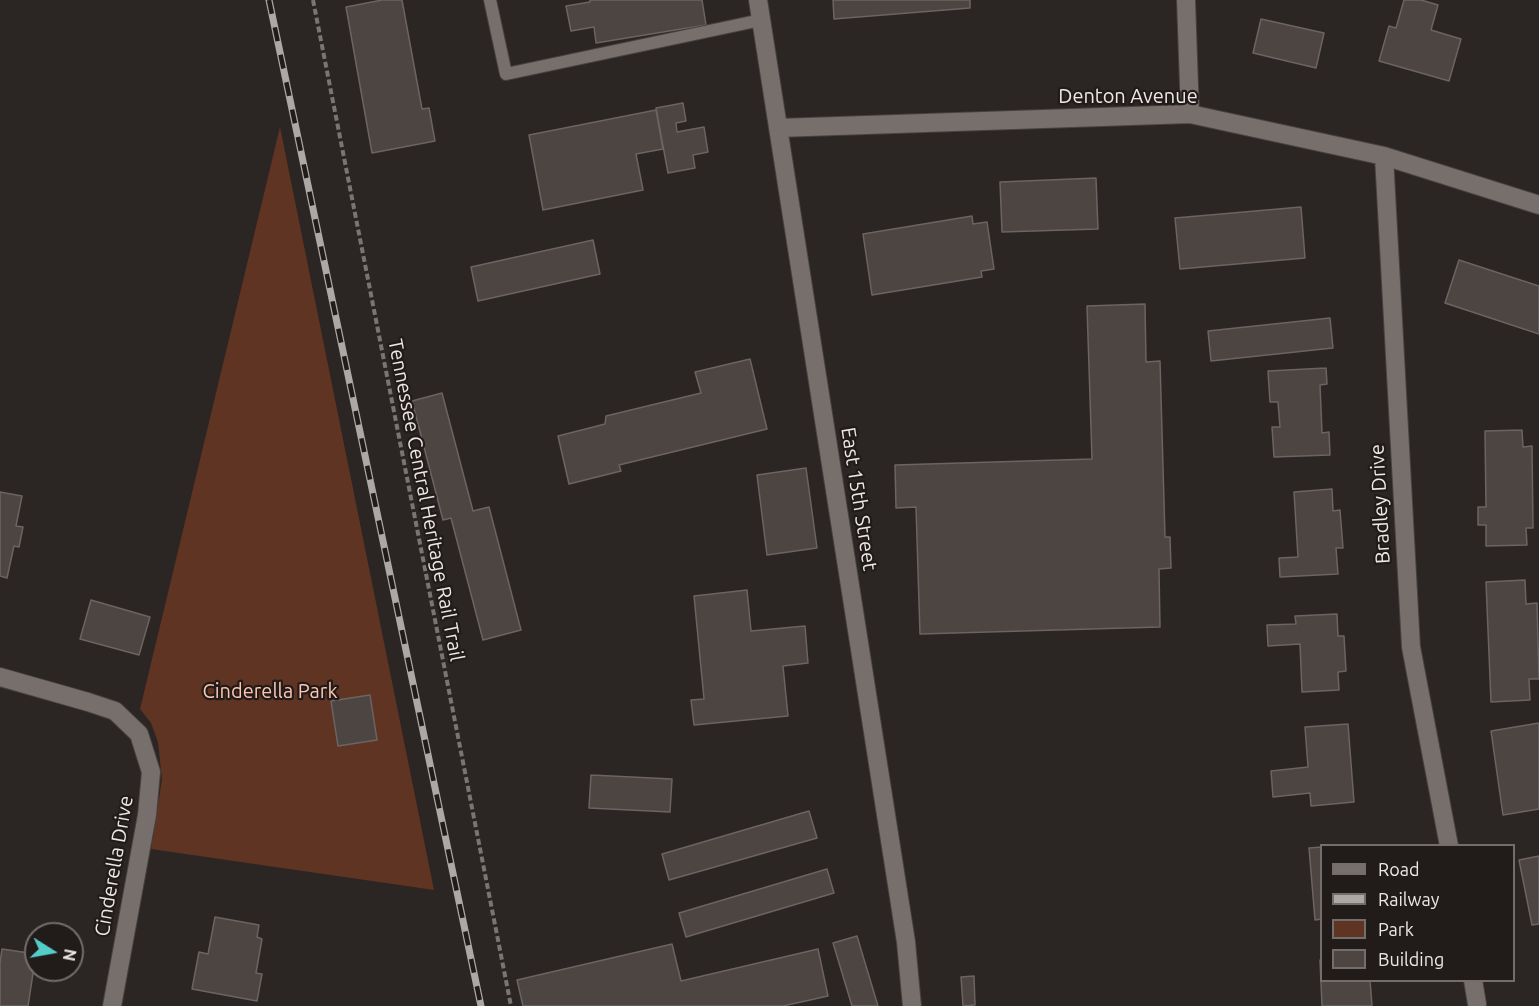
<!DOCTYPE html>
<style>
body{margin:0}
#map{position:relative;width:1539px;height:1006px;overflow:hidden;background:#2b2523;font-family:Ubuntu,sans-serif}
canvas{display:block}
.legend{position:absolute;left:1320px;top:844px;width:195px;height:138px;box-sizing:border-box;background:#211b19;border:2px solid #736d6b;margin:0;padding:8px 10px;list-style:none;font-size:18px;color:#ede8e7}
.legend li{display:flex;align-items:center;gap:12px;height:30px}
.legend b{width:30px;border:2px solid #736d6b}
.north{position:absolute;left:24px;top:922px;width:60px;height:60px;box-sizing:border-box;background:#211b19;border:2px solid #736d6b;border-radius:50%;rotate:101deg;font-size:16px;font-weight:700;line-height:24px;text-align:center;color:#ede8e7}
.north::after{content:'';display:block;margin:auto;width:21px;height:27px;background:#54cdc8;clip-path:polygon(50% 0,100% 100%,50% 72%,0 100%)}
</style>
<div id="map">
<canvas width="1539" height="1006"></canvas>
<ul class="legend">
<li><b style="height:8px;background:#776f6c"></b>Road</li>
<li><b style="height:8px;background:#ada8a6"></b>Railway</li>
<li><b style="height:16px;background:#603423"></b>Park</li>
<li><b style="height:16px;background:#4c4542"></b>Building</li>
</ul>
<div class="north">N</div>
</div>
<script>
const ctx = document.querySelector('canvas').getContext('2d');
ctx.lineJoin = 'round';
function fill(path, color) { ctx.fillStyle = color; ctx.fill(path, 'evenodd'); }
const poly = rows => new Path2D(rows.map(r => 'M' + r).join(''));
function strokePath(path, color, width, dash) { ctx.strokeStyle = color; ctx.lineWidth = width; ctx.lineCap = dash ? 'butt' : 'round'; ctx.setLineDash(dash || []); ctx.stroke(path); }
function label(font, color, halo, rows, align = 'center') {
  ctx.font = font + ' Ubuntu,sans-serif'; ctx.lineWidth = 4.5; ctx.setLineDash([]); ctx.textBaseline = 'middle'; ctx.strokeStyle = halo; ctx.fillStyle = color; for (const [text, x, y, turn = 0] of rows) {
    ctx.save(); ctx.translate(x, y); ctx.rotate((+turn || 0) * Math.PI / 180); ctx.textAlign = isNaN(turn) ? turn : align; if (halo) ctx.strokeText(text, 0, 0); ctx.fillText(text, 0, 0); ctx.restore();
  }
}
const green = poly([
 [280,127,434,890,151,849,162,779,158,742,151,723,140,709]
]);
const building = poly([
 [382,0,402,0,422,109,429,108,435,141,372,153,346,7,382,0],
 [590,0,702,0,706,25,596,43,594,27,571,31,566,6,590,2,590,0],
 [833,0,970,0,970,8,834,19,833,0],
 [1404,0,1421,0,1438,5,1431,30,1461,39,1449,81,1379,61,1389,26,1396,28,1404,0],
 [1261,19,1324,33,1316,68,1253,53,1261,19],
 [683,103,686,121,676,123,677,132,704,127,708,152,693,155,695,168,668,173,656,108,683,103],
 [656,110,663,149,636,154,643,190,543,210,529,135,656,110],
 [1096,178,1098,229,1002,232,1000,182,1096,178],
 [1301,207,1305,258,1180,269,1175,218,1301,207],
 [972,216,973,224,987,222,994,269,981,271,982,277,872,295,863,234,972,216],
 [593,240,600,274,478,301,471,267,593,240],
 [1459,260,1539,286,1539,334,1445,303,1459,260],
 [1145,304,1146,362,1160,361,1165,537,1170,537,1171,568,1159,569,1160,627,920,634,916,507,896,508,895,465,1092,459,1087,306,1145,304],
 [1330,318,1333,348,1211,361,1208,331,1330,318],
 [750,359,767,429,619,465,621,471,569,484,558,436,605,424,606,416,701,393,695,372,750,359],
 [1326,368,1327,384,1320,385,1322,433,1329,432,1330,455,1274,457,1272,427,1280,427,1278,402,1270,402,1268,371,1326,368],
 [442,393,473,511,489,507,521,630,483,640,451,518,443,520,412,401,442,393],
 [1522,430,1523,447,1532,446,1533,528,1526,528,1527,545,1486,546,1486,525,1478,525,1478,507,1486,507,1485,431,1522,430],
 [806,468,817,548,767,555,757,475,806,468],
 [1332,489,1333,511,1340,510,1343,548,1336,548,1338,574,1280,577,1279,558,1298,557,1294,492,1332,489],
 [0,492,22,496,16,526,23,527,19,547,14,546,7,578,0,576,0,492],
 [1525,580,1526,604,1537,603,1539,679,1529,679,1530,700,1491,702,1486,582,1525,580],
 [747,590,751,631,805,626,808,663,783,666,788,716,694,725,691,700,704,699,694,596,747,590],
 [91,600,150,617,139,655,80,639,91,600],
 [1337,614,1338,636,1344,636,1346,671,1338,672,1339,690,1302,692,1300,644,1268,646,1267,625,1296,624,1295,616,1337,614],
 [370,695,377,740,338,746,331,701,370,695],
 [1539,723,1539,809,1503,815,1491,731,1539,723],
 [1348,724,1354,802,1311,806,1310,793,1273,797,1271,771,1308,767,1305,727,1348,724],
 [591,775,672,779,670,812,589,808,591,775],
 [809,811,817,838,669,880,662,854,809,811],
 [1322,847,1322,919,1315,920,1309,848,1322,847],
 [1539,856,1539,924,1532,925,1519,860,1539,856],
 [827,869,834,893,686,937,679,913,827,869],
 [215,917,259,925,257,937,262,939,256,973,262,974,257,1001,192,989,199,952,208,954,215,917],
 [857,936,878,1006,852,1006,833,943,857,936],
 [672,944,681,981,818,949,828,996,783,1006,523,1006,517,980,672,944],
 [2,949,36,954,28,1006,0,1006,0,963,2,949],
 [1320,960,1322,960,1322,980,1370,980,1372,1006,1322,1006,1320,960],
 [974,976,975,1005,963,1006,961,977,974,976]
]);
const path = poly([
 [313,0,511,1006]
]);
const lane = poly([
 [490,0,506,74,761,20]
]);
const street = poly([
 [758,0,906,942,912,1006],
 [1186,0,1190,114],
 [778,128,1190,114,1384,156,1539,205],
 [1384,156,1411,647,1449,846],
 [0,677,88,702,115,711,139,734,151,772,147,815,112,1006],
 [1473,980,1477,1004]
]);
const rail = poly([
 [269,0,481,1006]
]);
const streetNames = [
 ["Denton Avenue",1128,96],
 ["East 15th Street",859,499,81],
 ["Tennessee Central Heritage Rail Trail",426,500,79],
 ["Bradley Drive",1380,504,-93],
 ["Cinderella Drive",114,866,-80]
];
const parkNames = [
 ["Cinderella Park",270,691]
];
fill(green, '#603423');
fill(building, '#4c4542');
strokePath(building, '#6c6462', 1.5);
strokePath(lane, '#474241', 14);
strokePath(street, '#474241', 20);
strokePath(path, '#7a7473', 4, [6, 3]);
strokePath(lane, '#776f6c', 12);
strokePath(street, '#776f6c', 18);
strokePath(rail, '#ada8a6', 7);
strokePath(rail, '#211b19', 4.5, [14]);
label('20px', '#ede8e7', '#211b19', streetNames);
label('20px', '#fec6b1', '#211b19', parkNames);
</script>
